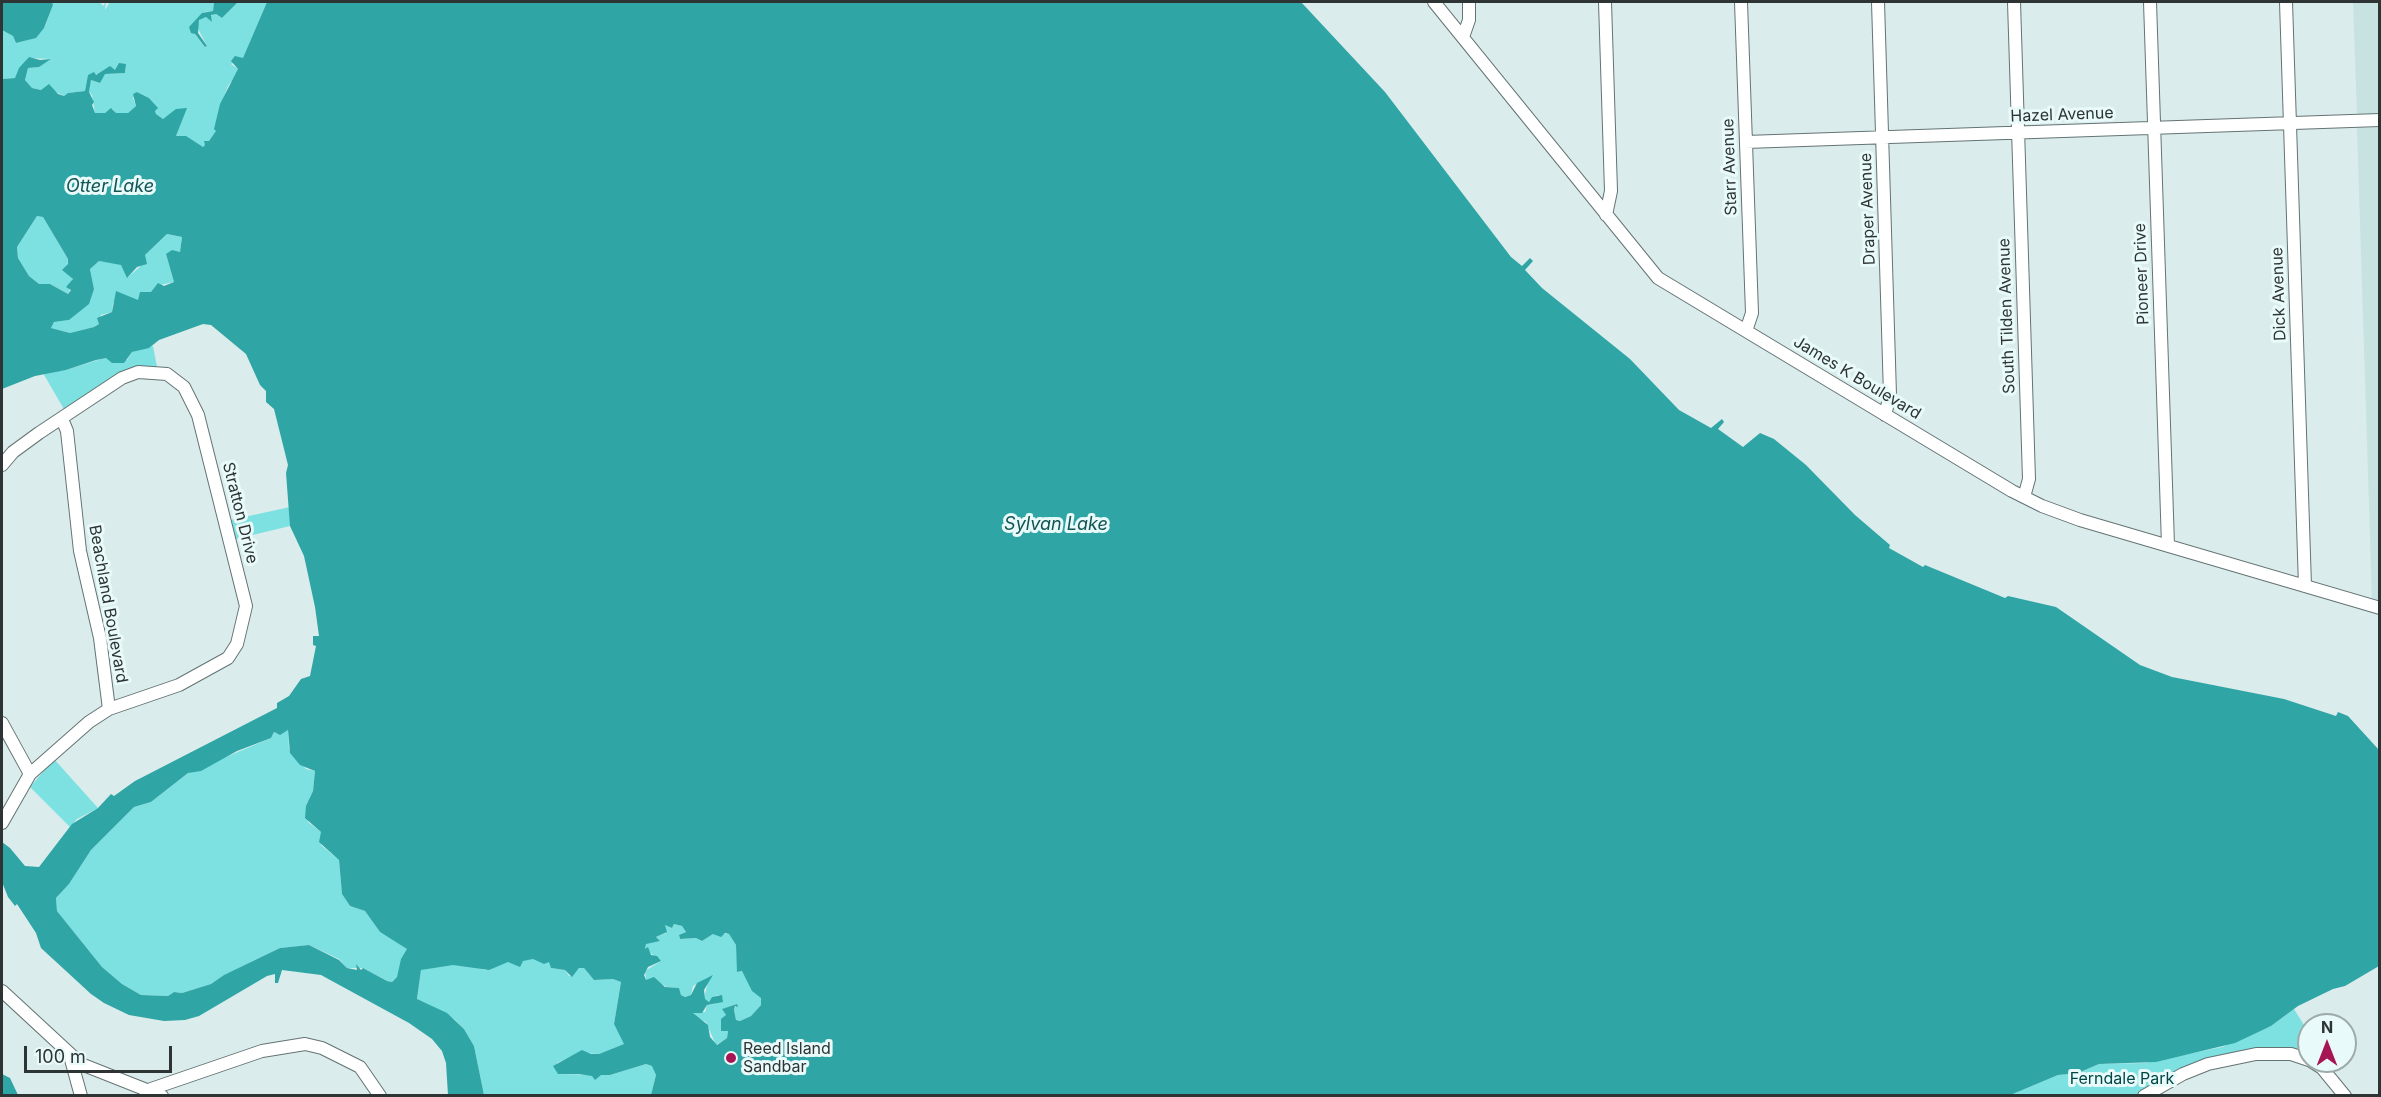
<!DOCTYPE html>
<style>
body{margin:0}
#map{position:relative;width:2381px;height:1097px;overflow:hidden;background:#dbecec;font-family:Inter,sans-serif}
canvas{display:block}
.frame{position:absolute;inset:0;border:3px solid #2e3434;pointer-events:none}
.north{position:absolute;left:2297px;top:1013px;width:60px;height:60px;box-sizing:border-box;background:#e8faf9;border:2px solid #9eabaa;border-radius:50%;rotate:0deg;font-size:16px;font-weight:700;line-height:24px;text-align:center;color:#2e3434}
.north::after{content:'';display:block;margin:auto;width:21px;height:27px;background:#a61554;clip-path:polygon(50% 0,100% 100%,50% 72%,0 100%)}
.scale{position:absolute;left:24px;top:1046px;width:148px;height:27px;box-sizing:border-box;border:3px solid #2e3434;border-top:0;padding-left:8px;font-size:18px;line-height:21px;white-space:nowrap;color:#2e3434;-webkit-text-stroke:4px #e8faf9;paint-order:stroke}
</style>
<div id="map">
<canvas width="2381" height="1097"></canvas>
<div class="frame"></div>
<div class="north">N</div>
<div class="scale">100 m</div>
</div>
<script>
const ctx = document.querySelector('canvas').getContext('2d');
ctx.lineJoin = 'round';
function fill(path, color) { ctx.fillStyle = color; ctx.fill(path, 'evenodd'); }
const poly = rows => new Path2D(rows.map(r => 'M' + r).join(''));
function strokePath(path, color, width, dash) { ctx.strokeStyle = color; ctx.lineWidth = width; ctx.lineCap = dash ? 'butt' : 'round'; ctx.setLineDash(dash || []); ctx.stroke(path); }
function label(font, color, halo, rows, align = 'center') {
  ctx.font = font + ' Inter,sans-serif'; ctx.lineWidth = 6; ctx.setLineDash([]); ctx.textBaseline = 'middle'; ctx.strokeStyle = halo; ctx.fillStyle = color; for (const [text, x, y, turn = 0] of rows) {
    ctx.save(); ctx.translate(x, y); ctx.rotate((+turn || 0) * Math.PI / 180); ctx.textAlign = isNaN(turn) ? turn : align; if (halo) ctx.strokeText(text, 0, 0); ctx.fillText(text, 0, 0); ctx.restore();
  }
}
const built = poly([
 [2353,2,2379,2,2379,114,2357,114],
 [2380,127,2379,602,2372,600,2357,128]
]);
const green = poly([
 [52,2,100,2,103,6,106,2,105,10,110,2,214,2,213,11,205,12,189,27,205,47,207,46,197,27,200,18,207,17,212,22,211,16,214,13,222,18,238,2,267,2,243,59,231,64,238,69,237,74,228,86,218,113,217,131,209,141,204,141,206,145,203,147,176,136,184,114,176,111,163,119,156,114,155,111,157,108,149,98,137,92,133,98,136,106,128,113,115,113,113,109,105,113,95,113,92,95,89,92,91,80,100,83,104,74,125,73,126,64,114,71,88,76,85,91,68,93,64,96,46,87,41,90,32,88,25,80,28,68,38,67,51,59,28,58,15,78,2,79,2,30,13,36,16,43,35,38,45,26,53,5],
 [37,216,43,217,68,259,67,273,72,277,73,282,68,294,50,284,39,284,29,276,18,258,17,247],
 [167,234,182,237,180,252,166,254,174,282,160,285,151,292,140,292,139,301,126,297,113,303,112,312,101,315,99,324,94,327,70,333,51,328,54,322,69,320,94,289,90,268,99,261,121,264,128,277,142,265,145,255],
 [153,346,157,367,150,367,65,411,43,373,66,370,104,358,127,360,132,352],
 [290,507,290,526,232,540,226,521],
 [288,730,289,749,306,769,315,771,313,791,307,805,308,822,321,832,321,845,339,860,342,894,350,906,365,911,380,932,408,949,397,977,392,982,387,981,363,968,347,968,339,959,309,945,280,948,223,976,211,984,182,993,174,992,168,996,141,995,122,984,102,967,57,911,56,898,69,884,91,850,134,807,151,802,188,773,271,738,274,732,277,734],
 [54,759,98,808,77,819,70,827,30,787],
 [674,924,682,926,686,932,679,935,680,939,696,938,702,941,713,934,729,934,736,945,738,972,742,971,761,998,761,1005,751,1016,740,1021,736,1020,734,1010,737,1004,723,1009,726,1015,721,1030,728,1031,727,1038,716,1045,706,1022,695,1017,693,1012,705,1012,707,1005,714,1004,723,999,719,995,712,997,709,1002,704,999,709,977,693,986,691,995,685,997,681,995,679,988,667,987,656,981,646,980,645,971,661,961,645,949,646,943,660,941,656,937,666,933,665,925,672,928],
 [533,959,550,961,551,968,565,970,569,976,572,976,579,968,584,968,594,980,613,979,621,982,614,1024,625,1044,599,1054,579,1053,572,1056,557,1063,558,1074,610,1075,646,1064,653,1066,656,1075,651,1096,484,1095,474,1046,464,1029,454,1019,417,1000,421,970,444,965,467,965,485,970,508,961],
 [2294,1009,2309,1033,2309,1054,2286,1048,2153,1086,2137,1095,2008,1096,2058,1075,2078,1073,2099,1064,2145,1063,2222,1047,2271,1026]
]);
const water = poly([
 [2,2,52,2,53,5,44,28,36,38,16,43,13,36,2,30],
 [214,2,238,2,222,18,216,14,211,15,212,22,206,17,199,20,198,33,207,46,205,47,195,34,191,33,189,27,202,13,213,11],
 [267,2,1301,2,1385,92,1511,257,1522,266,1530,258,1533,261,1525,270,1542,288,1630,359,1679,410,1711,428,1722,419,1724,422,1718,429,1743,447,1760,433,1774,439,1806,465,1855,515,1890,545,1889,548,1923,567,1925,565,2005,598,2008,596,2056,607,2140,665,2172,677,2284,699,2336,716,2338,712,2348,716,2379,750,2379,966,2345,986,2333,989,2298,1006,2271,1026,2235,1043,2156,1062,2099,1064,2078,1073,2058,1075,2008,1096,651,1095,656,1075,652,1066,646,1064,610,1075,601,1075,595,1080,592,1076,579,1074,558,1074,553,1066,582,1050,591,1054,599,1054,624,1044,614,1024,621,982,613,979,594,980,584,968,579,968,572,977,565,970,551,968,549,962,544,964,533,959,523,961,520,967,508,962,489,970,453,965,421,970,417,999,447,1013,464,1029,474,1046,484,1095,448,1095,446,1063,442,1051,432,1039,409,1023,321,975,282,970,278,983,275,983,275,974,267,976,199,1016,185,1020,164,1021,129,1015,104,1003,91,994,41,948,36,933,17,904,15,906,8,897,2,882,2,842,10,848,25,866,39,867,72,824,98,808,111,794,114,796,135,781,277,708,277,703,289,696,301,679,310,676,316,646,313,645,313,636,319,636,315,607,304,556,290,526,286,473,288,465,274,409,266,402,266,391,260,385,246,354,211,325,203,324,159,340,149,348,132,352,124,363,112,363,106,358,96,360,66,370,35,376,2,389,2,79,15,78,19,68,29,57,40,60,51,59,39,67,28,68,25,80,32,88,41,90,49,84,58,94,64,96,68,93,85,91,88,75,94,72,96,75,110,66,115,70,119,63,126,64,125,73,105,74,100,83,91,80,89,92,94,102,92,105,95,113,105,113,111,108,116,113,128,113,136,106,133,94,137,92,149,98,158,108,155,111,156,114,163,119,176,109,187,108,176,136,186,136,203,147,205,145,204,141,209,141,216,131,214,129,220,104,238,69,231,61,235,56,243,58],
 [37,216,43,217,68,259,68,264,62,270,73,279,66,287,71,290,68,294,50,284,39,284,29,276,18,258,17,247],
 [167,234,182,237,180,252,172,250,166,254,174,282,164,286,158,283,151,292,140,292,138,300,116,291,112,312,97,318,99,324,94,327,70,333,51,328,54,322,69,320,89,304,94,289,90,269,99,261,121,265,127,278,137,267,147,264,145,255],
 [288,730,290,753,300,765,315,771,313,791,306,806,305,818,321,832,319,842,339,860,342,894,350,906,365,911,380,932,407,949,401,959,397,977,392,982,387,981,363,968,361,970,356,964,357,970,347,968,339,960,309,945,280,948,224,975,211,984,182,993,174,992,168,996,141,995,122,984,102,967,57,911,56,898,69,884,91,850,134,807,151,802,188,773,201,771,237,751,271,738,274,732,280,735],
 [674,924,682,926,686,932,679,935,680,939,696,938,702,941,713,934,721,937,725,933,729,934,736,945,737,972,742,971,752,991,761,998,761,1005,751,1016,740,1021,736,1020,734,1010,735,1006,738,1007,737,1004,722,1009,726,1015,721,1019,721,1031,728,1031,727,1038,717,1045,710,1037,708,1025,693,1013,702,1013,707,1005,723,1002,722,995,712,997,709,1002,705,999,704,990,713,975,697,983,691,995,685,997,681,995,679,988,665,987,654,977,646,980,644,975,648,967,661,961,657,956,651,955,648,947,645,949,646,944,660,941,656,937,667,932,665,925,672,928],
 [2,1074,10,1078,18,1095,2,1095]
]);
const minor = poly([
 [1434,2,1658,278,2012,491,2042,506,2080,520,2380,608],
 [1605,2,1611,191,1606,215],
 [1741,2,1752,313,1746,331],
 [1878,2,1890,395,1885,415],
 [2014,2,2029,479,2024,497],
 [2150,2,2168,545],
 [2286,2,2305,586],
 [1463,37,1469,20,1469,2],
 [1746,142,2380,120],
 [62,419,67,431,80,551,100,638,109,709],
 [2,465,13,452,39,433,122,378,138,372,167,374,184,387,198,415,246,606,237,644,228,658,179,685,109,709,89,722,30,774,2,823],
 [2,723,30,774],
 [2,991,81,1064,162,1096],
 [70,1056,81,1096],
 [2311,1061,2322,1068,2345,1096],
 [151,1089,262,1051,305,1044,322,1048,360,1067,380,1096],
 [2144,1096,2183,1074,2208,1064,2256,1054,2291,1054,2309,1060]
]);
const markers = [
 [731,1058,6,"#a61554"]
];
const streetNames = [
 ["Hazel Avenue",2062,115,-2],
 ["Starr Avenue",1730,167,-92],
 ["Draper Avenue",1868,209,-92],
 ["Pioneer Drive",2142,274,-92],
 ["Dick Avenue",2279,294,-92],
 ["South Tilden Avenue",2007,316,-92],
 ["James K Boulevard",1857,378,31],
 ["Stratton Drive",240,513,76],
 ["Beachland Boulevard",108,604,80]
];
const poiNames = [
 ["Reed Island",743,1049],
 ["Sandbar",743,1067]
];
const parkNames = [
 ["Ferndale Park",2122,1079]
];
const waterNames = [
 ["Otter Lake",110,187],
 ["Sylvan Lake",1056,525]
];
fill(built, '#c7e2e1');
fill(green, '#7de1e1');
fill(water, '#30a5a5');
strokePath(minor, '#647373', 14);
strokePath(minor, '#fff', 12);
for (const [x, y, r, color] of markers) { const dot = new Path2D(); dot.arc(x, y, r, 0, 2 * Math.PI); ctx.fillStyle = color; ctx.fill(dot); strokePath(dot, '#e8faf9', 2); }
label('16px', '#2e3434', '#e8faf9', streetNames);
label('16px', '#2e3434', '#e8faf9', poiNames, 'left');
label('16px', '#004646', '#e8faf9', parkNames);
label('italic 18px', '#135454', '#e8faf9', waterNames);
</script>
